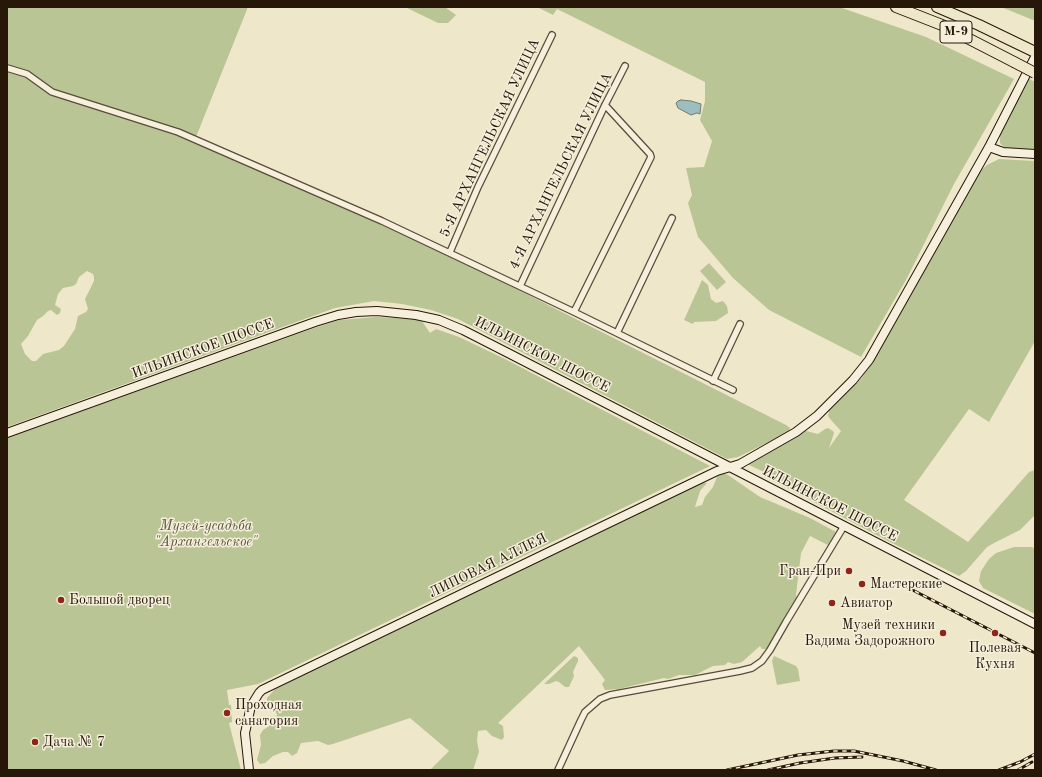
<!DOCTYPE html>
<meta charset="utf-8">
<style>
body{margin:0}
#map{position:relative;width:1042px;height:777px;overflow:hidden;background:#efe7c9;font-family:"Old Standard TT",serif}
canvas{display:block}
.frame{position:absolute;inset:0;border:8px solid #261709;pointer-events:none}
</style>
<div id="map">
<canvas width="1042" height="777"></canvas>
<div class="frame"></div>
</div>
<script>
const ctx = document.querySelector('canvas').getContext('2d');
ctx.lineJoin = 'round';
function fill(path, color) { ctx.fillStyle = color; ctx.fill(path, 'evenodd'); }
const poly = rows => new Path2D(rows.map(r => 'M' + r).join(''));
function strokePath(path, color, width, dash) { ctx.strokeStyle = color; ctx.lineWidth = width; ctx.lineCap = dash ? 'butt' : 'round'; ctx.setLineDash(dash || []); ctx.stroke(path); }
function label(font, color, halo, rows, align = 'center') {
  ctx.font = font + ' "Old Standard TT",serif'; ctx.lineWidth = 3; ctx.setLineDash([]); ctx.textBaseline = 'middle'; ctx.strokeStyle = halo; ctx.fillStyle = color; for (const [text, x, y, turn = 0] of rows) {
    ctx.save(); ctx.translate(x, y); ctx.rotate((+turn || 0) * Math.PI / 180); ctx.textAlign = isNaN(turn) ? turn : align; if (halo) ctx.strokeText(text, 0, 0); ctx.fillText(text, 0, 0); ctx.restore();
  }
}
const green = poly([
 [7,7,248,7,194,142,447,254,786,425,790,428,789,432,738,457,727,459,458,319,431,310,402,304,374,301,335,308,7,427],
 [87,271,93,274,94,277,94,281,85,299,88,309,86,312,78,316,75,329,64,346,59,350,43,354,36,361,32,361,25,354,21,344,28,336,37,320,43,316,48,311,51,310,57,315,60,313,61,309,55,305,58,294,63,288,73,286,76,284,79,277],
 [405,7,445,7,456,15,448,23,438,23],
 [537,7,839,7,926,37,1014,79,954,184,906,280,861,357,769,310,733,278,698,237,688,203,692,195,686,168,704,167,712,141,700,120,705,101,705,82,557,9,553,15],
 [1001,7,1035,7,1035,19,1033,20],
 [1028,78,1035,82,1035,150,1005,148,1000,143,1000,134],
 [999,159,1035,161,1035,341,989,422,969,409,904,500,968,542,1029,472,1035,470,1035,515,1020,530,996,542,987,547,966,571,959,576,888,541,772,480,764,472,747,464,802,430,818,434,825,429,828,428,833,431,834,433,829,448,841,431,831,420,828,416,829,411,861,379,870,365,980,171,987,165],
 [709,263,726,282,717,290,700,271],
 [702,280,708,285,711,299,716,303,723,301,727,306,728,313,716,321,694,322,693,324,684,320],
 [376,317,415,319,422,321,430,333,436,329,459,337,505,359,710,466,258,684,227,690,229,705,231,705,232,722,229,723,241,770,7,770,7,438,317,327,339,320],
 [719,472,728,475,760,497,810,518,836,532,828,545,810,536,801,553,796,595,797,599,766,649,762,649,760,646,742,662,734,664,728,662,725,665,713,666,695,675,679,675,668,679,664,678,619,689,605,690,602,684,605,680,579,646,498,723,503,726,504,737,502,740,492,736,486,730,478,731,477,741,479,752,473,770,430,770,449,751,410,718,333,744,328,745,318,741,301,743,297,753,292,756,288,752,283,752,273,756,265,763,260,764,257,760,261,745,260,735,263,730,268,727,276,719,277,714,267,702,267,698,275,689,702,483,707,483,700,491,695,507,702,505,705,497,713,487],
 [1014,547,1032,547,1035,549,1035,614,983,588,979,581,981,571,989,559,996,553],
 [574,656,578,658,578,661,573,672,574,676,569,687,565,687,559,682,556,681,549,684,544,684],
 [774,656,796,666,798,669,800,681,777,685,772,661]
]);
const water = poly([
 [681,100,691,101,701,104,700,114,697,113,691,115,678,108,676,103,678,101,681,100]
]);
const street = poly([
 [7,68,27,74,52,92,178,132,382,221,574,312,733,390],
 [450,252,478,187,552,35],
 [520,286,605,105,625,66],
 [574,312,651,157,650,154,605,105],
 [617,333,672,218],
 [713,381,740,324],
 [558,770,581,720,585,712,600,699,610,695,740,671,752,668,762,661,770,650,786,622,844,526]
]);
const secondary = poly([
 [989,147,1003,152,1035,154],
 [7,433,315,322,338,315,356,312,377,311,416,315,439,320,463,330,510,354,1035,624],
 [249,770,245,733,251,706,259,693,262,690,717,471,740,464,796,432,817,416,853,380,869,360,989,147,1035,57]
]);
const highway = poly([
 [896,7,942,25,1014,62],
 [937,7,979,25,1035,52]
]);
const rail = poly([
 [899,583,1035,653],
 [727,770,798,755,834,751,854,751,903,761,936,770],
 [768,770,800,763,835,758,862,757],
 [999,770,1020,762,1035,754],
 [1018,770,1032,762]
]);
const highwayBridge = poly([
 [1014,62,1035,73]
]);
const markers = [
 [849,571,4,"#8f2418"],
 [862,584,4,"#8f2418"],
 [61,600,4,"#8f2418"],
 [832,603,4,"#8f2418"],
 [943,633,4,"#8f2418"],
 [995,633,4,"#8f2418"],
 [227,713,4,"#8f2418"],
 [35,742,4,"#8f2418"]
];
const shields = [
 [956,32,32]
];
const shieldNames = [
 ["М-9",956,32]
];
const streetNames = [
 ["5-Я АРХАНГЕЛЬСКАЯ УЛИЦА",490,138,-65],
 ["4-Я АРХАНГЕЛЬСКАЯ УЛИЦА",561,171,-64],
 ["ИЛЬИНСКОЕ ШОССЕ",203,349,-20],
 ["ИЛЬИНСКОЕ ШОССЕ",542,355,27],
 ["ИЛЬИНСКОЕ ШОССЕ",830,504,27],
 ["ЛИПОВАЯ АЛЛЕЯ",488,566,-26]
];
const parkNames = [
 ["Музей-усадьба",206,526],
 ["\"Архангельское\"",206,542]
];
const poiNames = [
 ["Гран-При",841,571,"right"],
 ["Мастерские",870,584],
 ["Большой дворец",69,600],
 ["Авиатор",840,603],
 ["Музей техники",935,625,"right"],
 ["Вадима Задорожного",935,641,"right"],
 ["Полевая",995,648,"center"],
 ["Кухня",995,664,"center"],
 ["Проходная",235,705],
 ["санатория",235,721],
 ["Дача № 7",43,742]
];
fill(green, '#bac595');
fill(water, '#9cbebe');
strokePath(water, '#6d7b76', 1);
strokePath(street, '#584b39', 8);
strokePath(secondary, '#261709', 10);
strokePath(highway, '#261709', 12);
strokePath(street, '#f5efdc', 5.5);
strokePath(secondary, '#f5efdc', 8);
strokePath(highway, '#efe7c9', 10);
strokePath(rail, '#261709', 3);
strokePath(rail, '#f5efdc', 1.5, [4.5]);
strokePath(highwayBridge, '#261709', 12, []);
strokePath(highwayBridge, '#efe7c9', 10);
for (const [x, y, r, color] of markers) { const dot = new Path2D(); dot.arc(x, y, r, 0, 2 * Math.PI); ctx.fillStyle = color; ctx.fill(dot); strokePath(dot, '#f5efdc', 1.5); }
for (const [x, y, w] of shields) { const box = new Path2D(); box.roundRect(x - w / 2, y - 11, w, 22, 3); ctx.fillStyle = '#f5efdc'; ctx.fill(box); strokePath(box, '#261709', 1); }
label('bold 13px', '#261709', null, shieldNames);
label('14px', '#261709', '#f5efdc', streetNames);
label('italic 14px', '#5a543a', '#f5efdc', parkNames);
label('14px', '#261709', '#f5efdc', poiNames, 'left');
</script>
